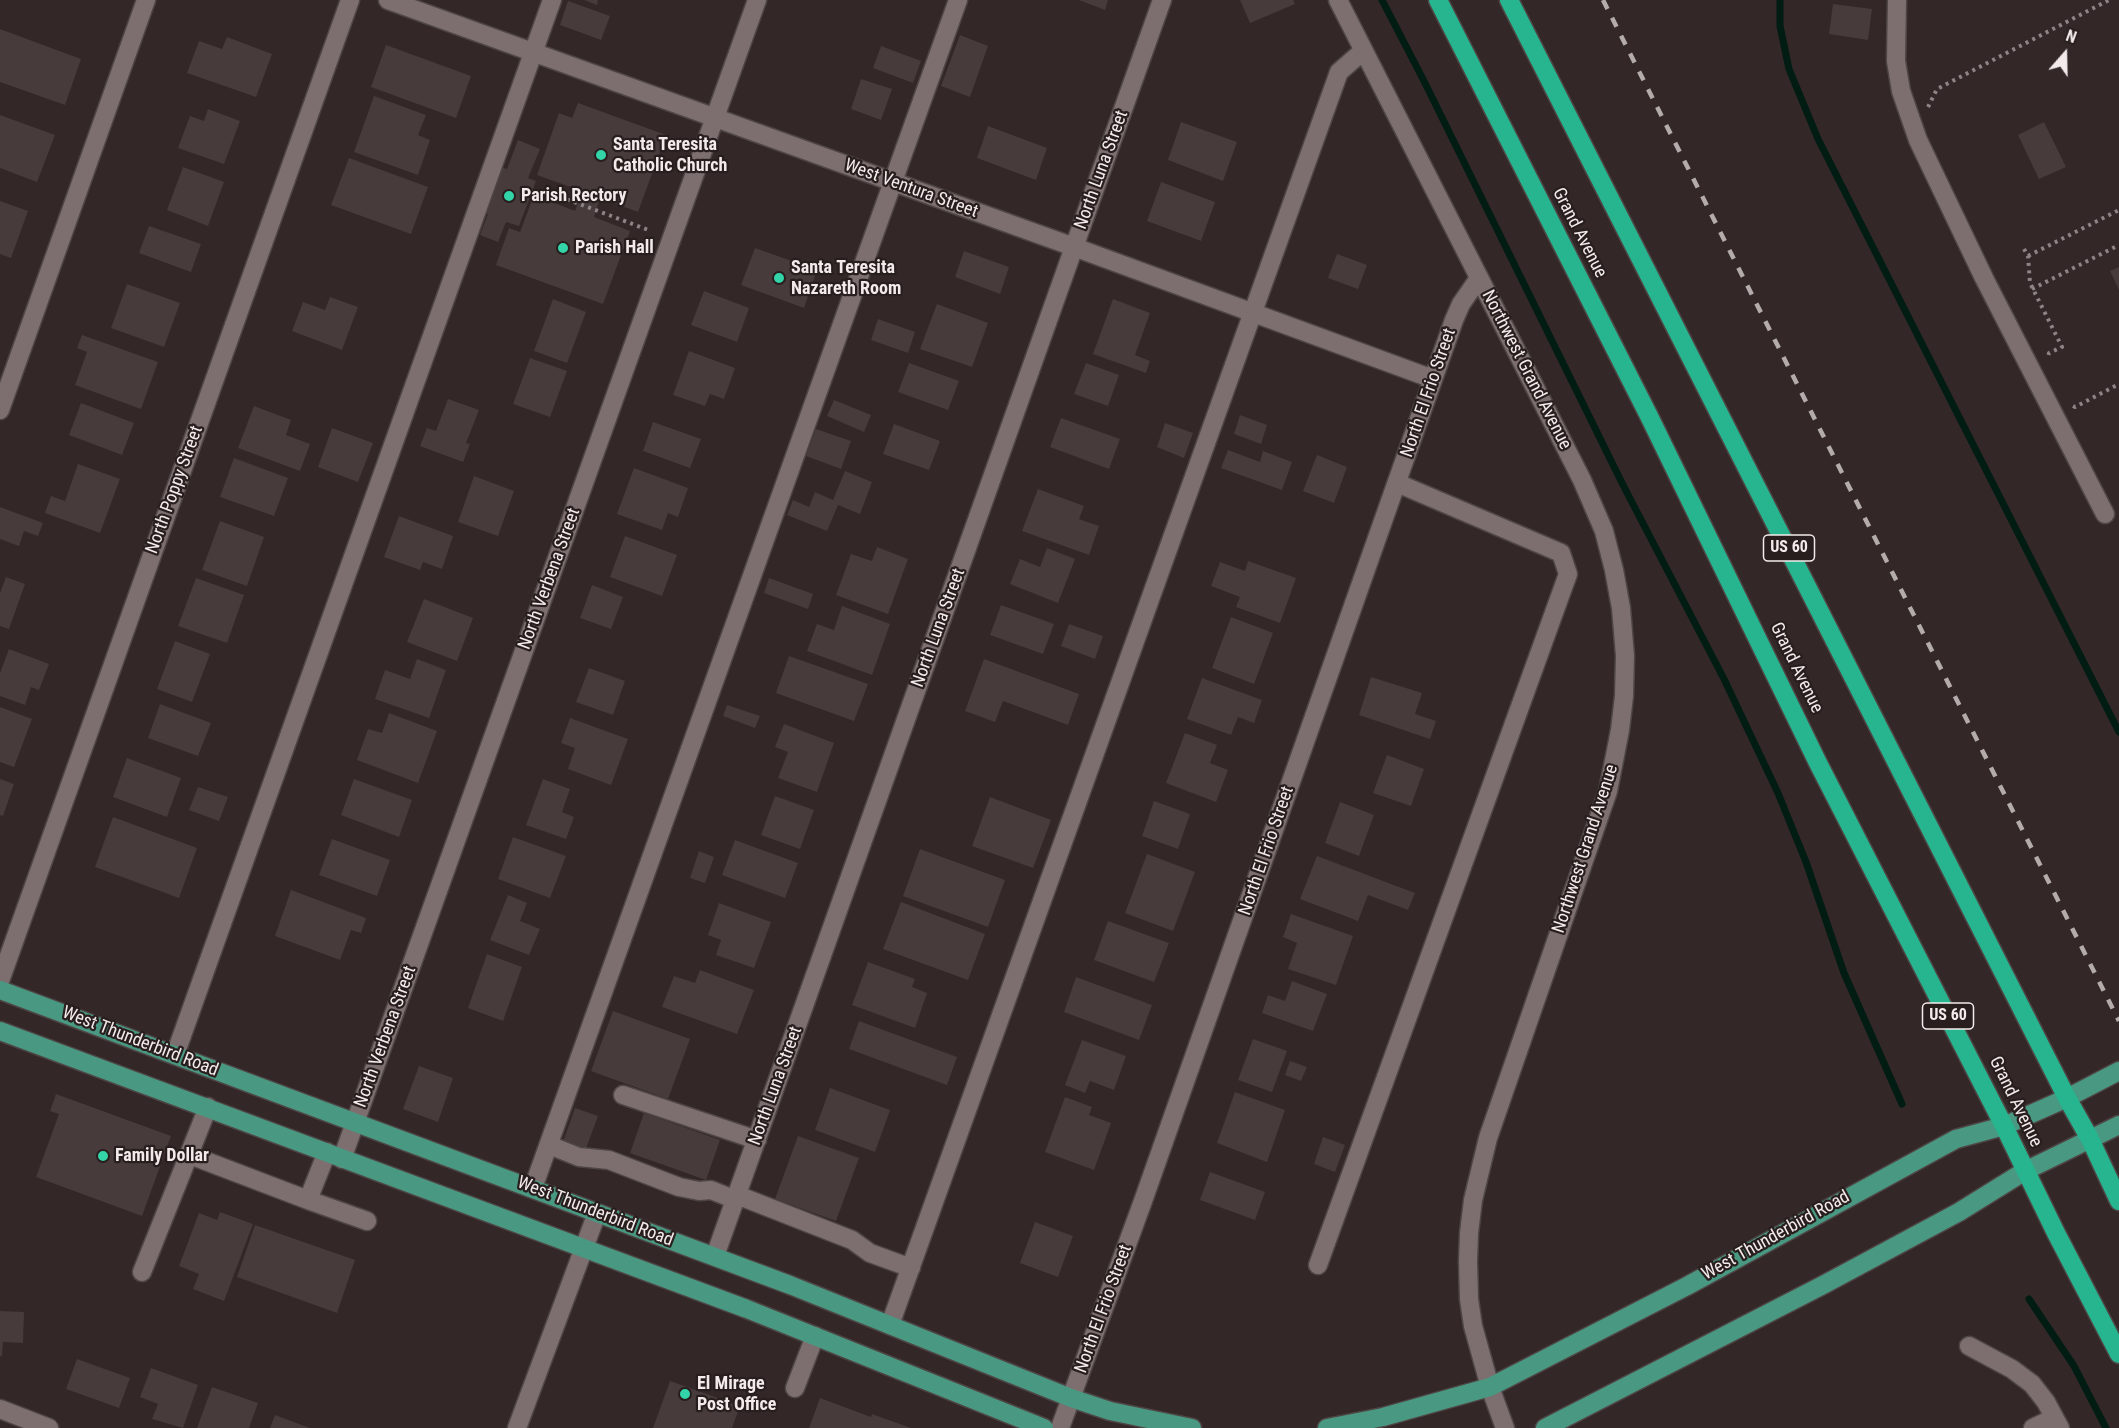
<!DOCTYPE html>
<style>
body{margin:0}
#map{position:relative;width:2119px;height:1428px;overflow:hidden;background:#332728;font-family:"Roboto Condensed",sans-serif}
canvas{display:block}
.north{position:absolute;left:2035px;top:24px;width:60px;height:60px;-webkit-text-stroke:4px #291e1e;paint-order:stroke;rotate:20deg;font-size:16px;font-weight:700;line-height:24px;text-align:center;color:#f3ebeb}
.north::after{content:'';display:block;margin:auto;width:21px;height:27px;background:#f3ebeb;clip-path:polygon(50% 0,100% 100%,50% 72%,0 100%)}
</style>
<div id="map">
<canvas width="2119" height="1428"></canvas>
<div class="north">N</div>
</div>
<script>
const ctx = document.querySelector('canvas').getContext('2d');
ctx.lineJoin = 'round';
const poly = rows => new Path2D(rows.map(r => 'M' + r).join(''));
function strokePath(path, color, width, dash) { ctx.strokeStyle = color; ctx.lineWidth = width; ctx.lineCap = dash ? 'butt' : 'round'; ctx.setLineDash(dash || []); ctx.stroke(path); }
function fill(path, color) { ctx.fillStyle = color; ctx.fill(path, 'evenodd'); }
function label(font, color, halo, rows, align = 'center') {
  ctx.font = font + ' "Roboto Condensed",sans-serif'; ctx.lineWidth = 4.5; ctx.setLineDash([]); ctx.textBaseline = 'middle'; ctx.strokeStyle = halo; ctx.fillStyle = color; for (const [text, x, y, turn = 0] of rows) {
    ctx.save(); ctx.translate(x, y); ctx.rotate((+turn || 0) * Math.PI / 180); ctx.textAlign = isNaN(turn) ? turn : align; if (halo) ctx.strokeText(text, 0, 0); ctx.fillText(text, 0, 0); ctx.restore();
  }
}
const stream = poly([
 [1382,0,1424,81,1623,485,1724,679,1778,793,1806,862,1844,973,1902,1104],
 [1780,0,1780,26,1789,69,1818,139,2119,732],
 [2029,1299,2074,1366,2106,1428]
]);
const building = poly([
 [584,0,598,0,597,5],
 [1079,0,1108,0,1105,10],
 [1240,0,1293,0,1295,4,1250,23],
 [568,1,610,16,601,40,560,25],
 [1833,4,1872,9,1868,40,1829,34],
 [0,29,81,59,65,105,0,82],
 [960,35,988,46,970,97,941,86],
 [227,37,272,54,256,97,187,73,199,41,222,49],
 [386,45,471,76,456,118,371,87],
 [881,46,921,61,913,83,873,68],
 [861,79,892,89,881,120,851,109],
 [374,96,426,115,418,135,430,140,418,175,354,152],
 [578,103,666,135,638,212,600,198,594,217,630,231,603,304,496,265,509,228,520,232,534,195,575,211,582,191,537,175,559,113,572,118],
 [208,109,240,121,224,164,178,148,190,116,204,121],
 [0,115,55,135,37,182,0,168],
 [1181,122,1237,142,1223,181,1168,160],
 [2044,122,2066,167,2039,179,2018,135],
 [988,126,1047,148,1036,180,977,158],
 [518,140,540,149,528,178,536,181,519,226,506,222,498,242,480,235,488,214,483,212,500,167,507,169],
 [349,158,428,187,411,234,331,205],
 [183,167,224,182,208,226,167,210],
 [1161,182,1215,202,1201,241,1147,221],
 [0,201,28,211,11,258,0,254],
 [149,226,201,244,191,272,139,253],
 [755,248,817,270,804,308,741,285],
 [964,251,1009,267,1000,294,955,277],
 [1337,254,1367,265,1358,289,1328,278],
 [2119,267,2119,290,2110,271],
 [127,284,180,303,164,347,111,328],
 [704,291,749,308,737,342,691,325],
 [330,297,358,307,342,350,292,331,303,302,325,310],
 [553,299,586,312,567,363,534,351],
 [1113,299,1150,313,1135,355,1150,361,1146,373,1093,354],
 [937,304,988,323,972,367,920,349],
 [878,319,915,332,908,353,871,340],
 [82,335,158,362,141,409,75,385,87,352,77,348],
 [689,351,735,368,724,399,710,394,705,406,673,395],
 [530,358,567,371,550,417,513,404],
 [909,363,959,381,948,410,898,392],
 [1086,363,1119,375,1108,406,1074,394],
 [448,399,479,410,466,443,470,444,463,462,420,446,427,428,436,431],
 [834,400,871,415,864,432,827,416],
 [81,403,134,423,122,455,69,435],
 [254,406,291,420,286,435,310,444,300,471,238,448],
 [1240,415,1267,425,1261,444,1234,434],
 [1061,418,1120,439,1109,469,1050,447],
 [653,422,701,439,690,468,643,451],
 [1165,423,1193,433,1184,458,1157,447],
 [894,424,940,441,929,470,883,454],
 [332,428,373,443,358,482,318,467],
 [816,429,851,441,841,469,806,456],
 [1228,450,1260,462,1263,451,1292,462,1282,490,1221,468],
 [1317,455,1347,467,1334,503,1303,491],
 [234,458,288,478,274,516,220,497],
 [78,464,120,479,100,533,45,513,51,496,65,501],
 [634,468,688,488,678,517,668,513,662,530,617,514],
 [845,471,872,482,860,514,838,505,827,531,787,515,793,500,809,507,815,492,833,500],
 [474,476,514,491,498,536,458,522],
 [1038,489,1084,506,1079,519,1099,526,1089,555,1022,531],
 [0,507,43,523,38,536,24,531,19,546,0,539],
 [399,516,453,536,442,569,423,562,420,570,384,557],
 [220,521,264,537,247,586,202,570],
 [625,536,677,555,662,596,610,577],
 [877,547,908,559,888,614,836,595,851,554,872,561],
 [1047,548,1075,559,1058,603,1010,584,1020,559,1040,567],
 [1248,561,1296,578,1280,623,1236,607,1240,597,1211,586,1220,562,1245,571],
 [6,577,25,584,9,629,0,626,0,593],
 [196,578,244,595,227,643,178,626],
 [769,578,813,594,808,609,764,593],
 [592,585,623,597,611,629,580,618],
 [424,599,473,618,457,661,407,642],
 [1001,605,1054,624,1043,654,990,635],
 [842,606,890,624,872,675,807,651,817,624,834,630],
 [1231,617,1273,633,1254,684,1212,668],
 [1069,624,1103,636,1095,659,1061,646],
 [175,641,210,654,192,702,157,689],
 [9,649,49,664,39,690,31,687,25,705,0,696,0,673],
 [789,656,868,684,854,721,776,693],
 [417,659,446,670,429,718,375,699,385,670,410,679],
 [984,659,1079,694,1068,725,1003,701,995,722,965,711],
 [589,668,625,681,613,715,576,702],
 [1371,677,1422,693,1415,714,1436,721,1430,739,1359,715],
 [1202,678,1262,700,1254,723,1238,717,1231,735,1187,719],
 [160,704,211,723,198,756,148,738],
 [727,705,760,716,755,728,723,716],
 [0,707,32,719,14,767,0,762],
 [389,713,437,731,418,783,357,760,368,729,382,733],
 [570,718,628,739,611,785,568,769,575,748,561,743],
 [784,724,834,743,817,792,778,778,788,752,775,747],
 [1185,733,1217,745,1210,763,1228,770,1216,802,1166,783],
 [1387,755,1424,769,1411,806,1373,793],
 [127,758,181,778,167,817,113,797],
 [0,779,14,784,3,816,0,815],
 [354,779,412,800,399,837,341,815],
 [543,779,570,789,562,812,574,817,566,839,526,825],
 [198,787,228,797,219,821,189,810],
 [775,796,814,810,800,849,761,835],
 [990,797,1051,820,1033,868,972,846],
 [1154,801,1190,814,1178,849,1142,836],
 [1340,802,1374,815,1359,856,1325,843],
 [113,817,197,848,179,898,95,867],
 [513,837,566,856,550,898,498,879],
 [332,839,390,860,377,896,319,875],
 [735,840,798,863,785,898,722,875],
 [920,849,1005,880,988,927,903,896],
 [699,851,714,857,705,883,690,878],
 [1147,854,1195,872,1173,931,1125,913],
 [1317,856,1415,893,1408,910,1368,895,1358,921,1300,899],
 [291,890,366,918,361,933,351,930,340,960,275,936],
 [508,895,527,903,520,921,540,929,529,955,490,940],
 [901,902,985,934,968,980,883,949],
 [719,903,771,922,754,968,716,955,721,940,708,935],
 [1291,914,1353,936,1336,985,1288,969,1297,943,1283,937],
 [1108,921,1169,943,1154,982,1094,960],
 [487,954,522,967,503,1021,468,1008],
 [868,962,915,979,912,987,927,993,915,1028,852,1005],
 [700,970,754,990,737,1034,662,1007,674,976,695,983],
 [1076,977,1152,1005,1139,1040,1064,1012],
 [1292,981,1327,994,1313,1031,1262,1013,1268,995,1285,1001],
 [613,1011,690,1039,668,1099,591,1071],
 [859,1021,957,1057,947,1085,849,1049],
 [1253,1039,1287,1051,1272,1092,1238,1080],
 [1082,1040,1126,1056,1114,1090,1090,1081,1085,1093,1065,1085],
 [1290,1061,1307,1067,1301,1081,1285,1075],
 [419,1066,453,1078,438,1122,403,1109],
 [830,1088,890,1110,875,1152,815,1130],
 [1235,1092,1285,1110,1267,1162,1217,1143],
 [56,1094,171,1136,142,1216,36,1177,59,1114,50,1111],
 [1065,1097,1092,1107,1089,1115,1111,1123,1094,1170,1045,1152],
 [575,1108,598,1116,584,1154,562,1145],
 [644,1113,720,1140,706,1180,630,1153],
 [798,1136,859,1158,836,1221,775,1199],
 [1323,1137,1345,1145,1335,1172,1314,1164],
 [1210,1172,1265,1192,1255,1220,1200,1200],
 [220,1212,253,1224,224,1301,193,1289,199,1274,179,1266,199,1213,217,1220],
 [1035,1222,1073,1236,1058,1277,1020,1263],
 [255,1225,355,1260,337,1313,237,1277],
 [0,1311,24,1312,23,1343,3,1342,2,1356,0,1356],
 [77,1359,130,1378,119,1408,66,1389],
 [151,1368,198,1385,183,1428,152,1419,158,1404,140,1397],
 [670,1381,740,1406,732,1428,653,1428],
 [212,1387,258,1403,249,1428,197,1428],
 [820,1398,871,1417,872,1414,911,1428,809,1428],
 [275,1415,310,1428,270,1428]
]);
const path = poly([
 [1928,107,1937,89,2109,0],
 [553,194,651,231],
 [2024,249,2028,256,2030,283,2062,347,2049,353,2048,357],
 [2028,256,2119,210],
 [2032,289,2119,245],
 [2073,406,2075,407,2119,384]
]);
const minor = poly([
 [388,0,1074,247,1433,379],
 [1338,0,1582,480,1604,531,1614,570,1621,608,1625,656,1624,696,1620,730,1608,791,1488,1138,1473,1200,1469,1233,1468,1261,1469,1299,1473,1326,1490,1387,1505,1428],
 [1897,0,1896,61,1901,91,1918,140,1984,278,2105,514],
 [0,410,146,0],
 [0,981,350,0],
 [175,1055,552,0],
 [623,1095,757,1140],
 [549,1145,579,1157,609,1160,679,1187,699,1191,711,1190,736,1200],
 [190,1155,308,1200,327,1152],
 [342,1159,757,0],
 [533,1188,958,0],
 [737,1195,852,1240,870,1253,911,1268],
 [308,1200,367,1221],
 [715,1256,1162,0],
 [1318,1265,1568,574,1561,553,1397,483],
 [142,1272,208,1107],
 [890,1325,1339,72,1363,51],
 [1969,1346,2012,1369,2032,1384,2046,1402,2060,1428],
 [795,1388,815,1336],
 [0,1409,49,1428],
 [517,1428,597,1213],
 [1060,1428,1143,1201,1454,320,1461,304,1479,278],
 [2033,1428,2054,1418]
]);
const major = poly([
 [0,990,790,1285,1071,1398,1110,1411,1192,1428],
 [0,1031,747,1309,1044,1428],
 [1327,1428,1383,1417,1490,1387,1687,1286,1956,1139,2004,1126,2067,1098,2119,1071],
 [1545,1428,1823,1285,1959,1212,2025,1171,2119,1125]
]);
const highway = poly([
 [1438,0,1649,416,1818,763,2004,1126,2056,1233,2119,1354],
 [1509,0,2067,1098,2090,1139,2119,1201]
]);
const rail = poly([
 [1603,0,2119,1021]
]);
const markers = [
 [601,155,6,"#33d4a8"],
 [509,196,6,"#33d4a8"],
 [563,248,6,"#33d4a8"],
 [779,278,6,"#33d4a8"],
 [103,1156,6,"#33d4a8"],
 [685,1394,6,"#33d4a8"]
];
const shields = [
 [1789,548,51],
 [1948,1016,51]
];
const shieldNames = [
 ["US 60",1789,548],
 ["US 60",1948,1016]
];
const poiNames = [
 ["Santa Teresita",613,145],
 ["Catholic Church",613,166],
 ["Parish Rectory",521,196],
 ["Parish Hall",575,248],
 ["Santa Teresita",791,268],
 ["Nazareth Room",791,289],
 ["Family Dollar",115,1156],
 ["El Mirage",697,1384],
 ["Post Office",697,1405]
];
const streetNames = [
 ["North Luna Street",1102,170,-70],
 ["West Ventura Street",911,189,20],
 ["Grand Avenue",1579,233,63],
 ["Northwest Grand Avenue",1526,370,63],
 ["North El Frio Street",1429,393,-71],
 ["North Poppy Street",175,490,-70],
 ["North Verbena Street",550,579,-70],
 ["North Luna Street",939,628,-70],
 ["Grand Avenue",1796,668,64],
 ["Northwest Grand Avenue",1586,849,-72],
 ["North El Frio Street",1267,851,-71],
 ["North Verbena Street",386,1037,-70],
 ["West Thunderbird Road",140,1042,21],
 ["North Luna Street",776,1086,-70],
 ["Grand Avenue",2015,1102,64],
 ["West Thunderbird Road",595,1212,21],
 ["West Thunderbird Road",1776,1236,-29],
 ["North El Frio Street",1104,1309,-70]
];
strokePath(stream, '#001c13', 7);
fill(building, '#473b3b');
strokePath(minor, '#4e4545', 21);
strokePath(major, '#4e4545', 21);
strokePath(highway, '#4e4545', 21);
strokePath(path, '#8e8485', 4, [3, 4.5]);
strokePath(minor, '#7d6f6f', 18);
strokePath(major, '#499982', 18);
strokePath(highway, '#26b58e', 18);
strokePath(rail, '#b4abab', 4.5, [10, 10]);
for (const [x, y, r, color] of markers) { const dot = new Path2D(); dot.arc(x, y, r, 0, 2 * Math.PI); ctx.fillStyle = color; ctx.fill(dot); strokePath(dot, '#291e1e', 2); }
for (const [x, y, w] of shields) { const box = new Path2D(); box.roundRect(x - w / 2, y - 13, w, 26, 4.5); ctx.fillStyle = '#291e1e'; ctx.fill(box); strokePath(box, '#f3ebeb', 1.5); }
label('bold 16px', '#f3ebeb', null, shieldNames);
label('bold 18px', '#f3ebeb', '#291e1e', poiNames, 'left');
label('18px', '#f3ebeb', '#291e1e', streetNames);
</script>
